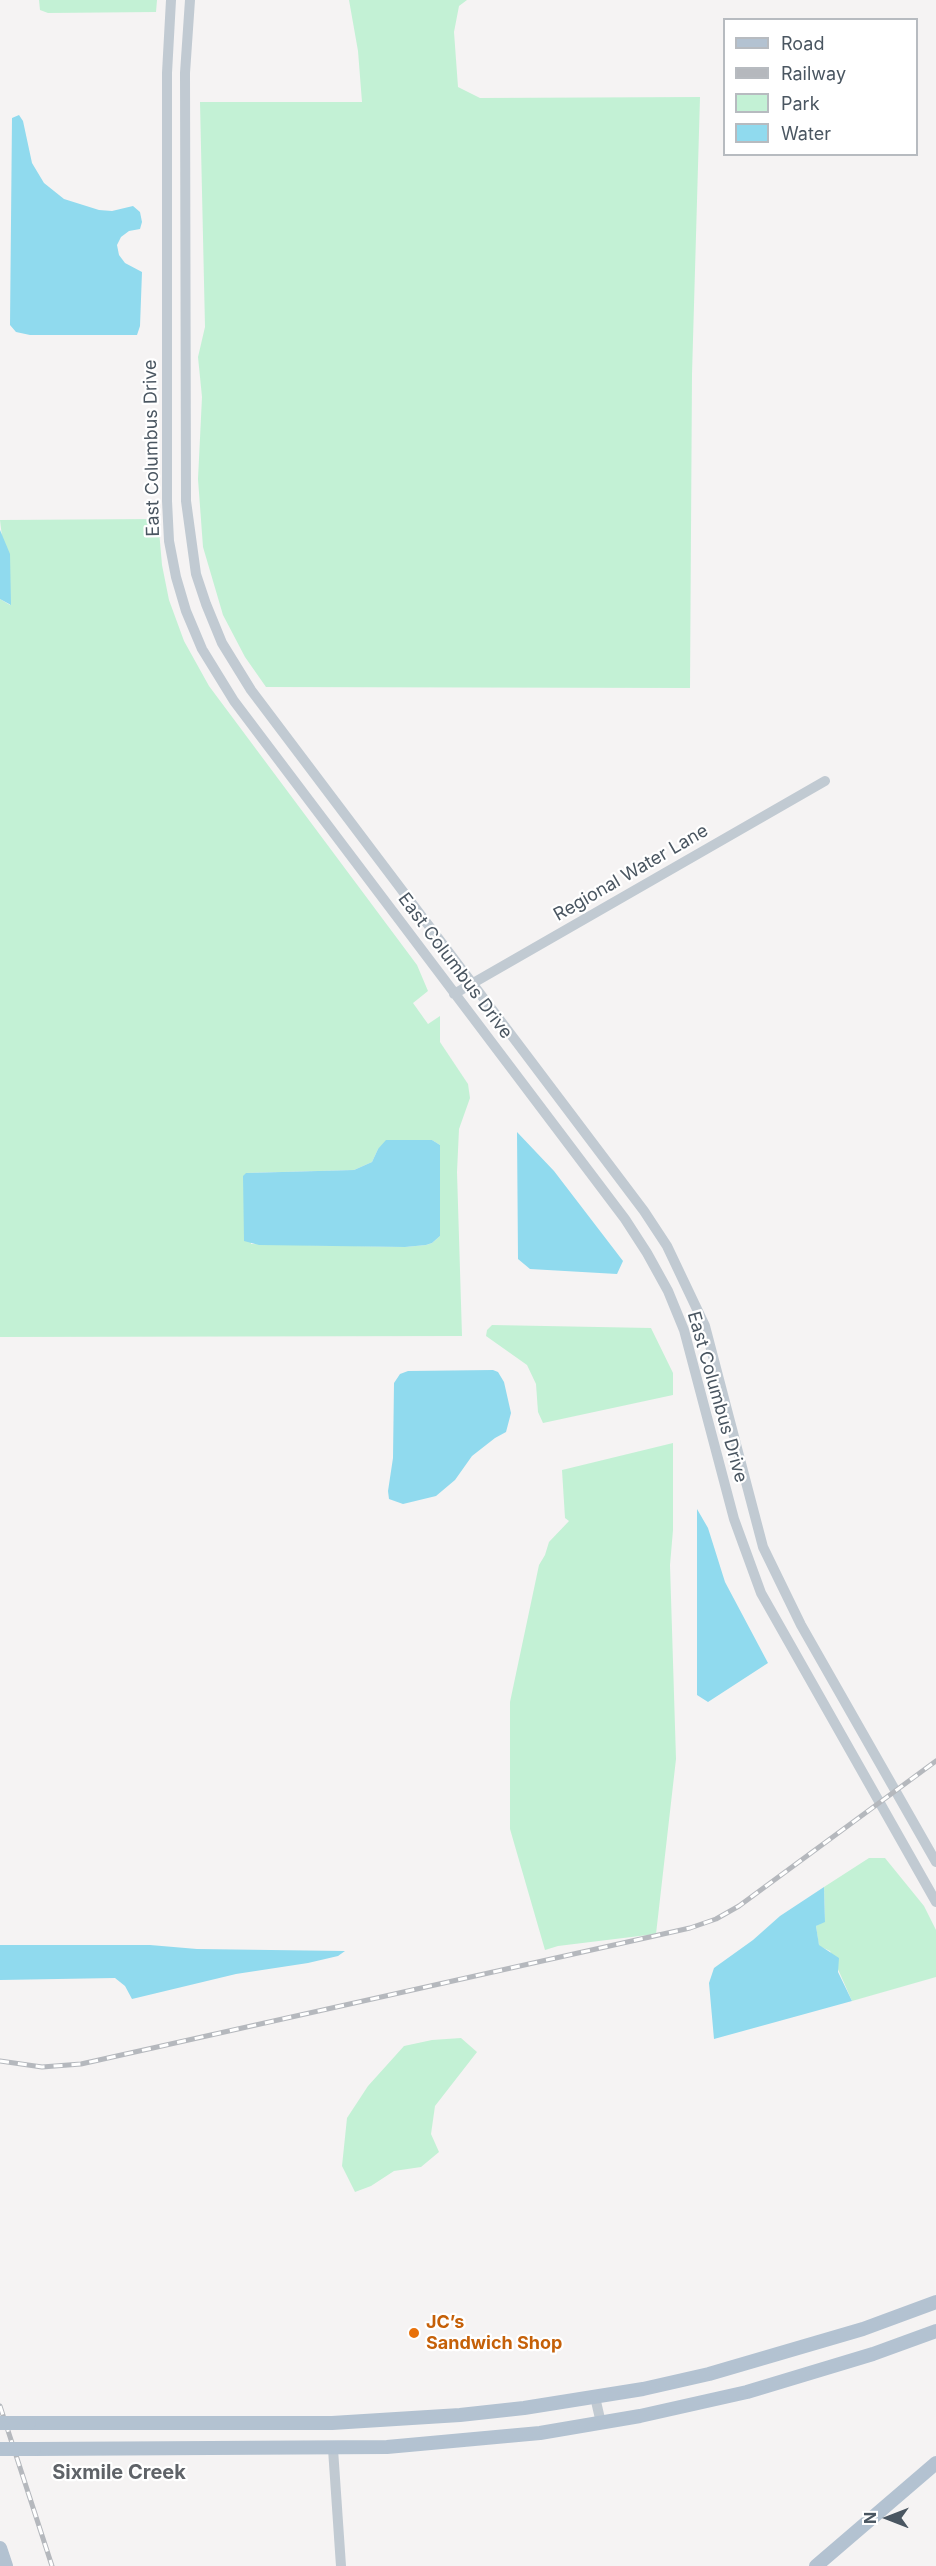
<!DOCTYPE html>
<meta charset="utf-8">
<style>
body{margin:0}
#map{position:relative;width:936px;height:2566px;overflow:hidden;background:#f5f3f3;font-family:Inter,sans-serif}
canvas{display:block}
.legend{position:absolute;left:723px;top:18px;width:195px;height:138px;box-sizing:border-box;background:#fff;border:2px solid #b7bbc0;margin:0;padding:8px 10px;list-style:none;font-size:18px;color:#4a5661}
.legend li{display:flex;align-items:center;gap:12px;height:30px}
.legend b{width:30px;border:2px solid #b7bbc0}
.north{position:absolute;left:858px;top:2488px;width:60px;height:60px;-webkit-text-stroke:4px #fff;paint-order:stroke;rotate:270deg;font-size:16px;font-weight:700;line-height:24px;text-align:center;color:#4a5661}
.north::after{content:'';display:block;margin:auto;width:21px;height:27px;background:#4a5661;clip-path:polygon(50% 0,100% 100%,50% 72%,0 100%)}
</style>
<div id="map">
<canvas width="936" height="2566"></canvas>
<ul class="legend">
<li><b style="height:8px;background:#b3c2d1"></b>Road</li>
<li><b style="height:8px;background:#b5b8bd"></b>Railway</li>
<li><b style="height:16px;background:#c3f1d5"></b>Park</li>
<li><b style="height:16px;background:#90daee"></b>Water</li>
</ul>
<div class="north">N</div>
</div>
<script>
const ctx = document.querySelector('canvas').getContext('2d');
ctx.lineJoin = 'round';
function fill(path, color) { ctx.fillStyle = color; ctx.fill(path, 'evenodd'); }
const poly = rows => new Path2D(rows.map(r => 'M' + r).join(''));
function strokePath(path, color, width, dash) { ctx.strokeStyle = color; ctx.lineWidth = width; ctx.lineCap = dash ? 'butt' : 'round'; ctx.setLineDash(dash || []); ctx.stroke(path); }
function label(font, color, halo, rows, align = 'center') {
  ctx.font = font + ' Inter,sans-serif'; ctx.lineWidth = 4.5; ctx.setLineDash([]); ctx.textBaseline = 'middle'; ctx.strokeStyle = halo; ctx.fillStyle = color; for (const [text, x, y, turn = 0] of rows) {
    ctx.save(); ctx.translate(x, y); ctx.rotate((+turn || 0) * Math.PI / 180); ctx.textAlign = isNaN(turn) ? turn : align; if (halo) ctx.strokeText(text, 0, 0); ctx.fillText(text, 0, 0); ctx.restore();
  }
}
const green = poly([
 [39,0,157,0,156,12,48,13,40,10],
 [349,0,467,0,459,6,454,32,458,87,480,98,700,97,692,374,690,688,266,687,245,657,223,615,203,547,198,479,202,397,198,357,205,327,200,102,362,102,358,51],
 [158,519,162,565,169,600,184,641,209,686,417,965,428,991,413,1003,428,1024,440,1016,440,1042,468,1084,470,1098,459,1129,457,1172,462,1336,0,1337,0,599,10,605,0,520],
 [414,1140,432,1140,440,1145,440,1236,432,1243,426,1245,405,1247,251,1244,246,1173,354,1170,372,1162,378,1149],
 [492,1325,651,1328,673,1373,673,1395,543,1423,538,1412,536,1384,527,1365,486,1336,487,1330],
 [673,1443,673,1530,670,1565,676,1759,656,1934,558,1946,545,1950,510,1829,510,1702,539,1565,545,1555,549,1542,569,1521,565,1518,562,1470],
 [869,1858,885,1858,924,1906,936,1930,936,1977,852,2001,830,1951,819,1946,816,1926,825,1921,824,1887],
 [461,2038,477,2052,435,2106,431,2134,439,2152,421,2167,394,2171,371,2186,355,2192,342,2166,347,2118,368,2086,404,2046,432,2040]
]);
const water = poly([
 [19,115,23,121,32,163,44,183,64,199,99,210,112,211,133,206,140,212,142,222,140,229,129,231,121,237,117,245,119,255,125,263,142,272,140,326,137,335,30,335,16,332,10,325,12,118],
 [0,530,10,554,11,605,0,599],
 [517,1132,554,1171,623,1261,617,1274,530,1269,518,1259],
 [386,1140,432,1140,440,1145,440,1236,432,1243,426,1245,405,1247,259,1245,244,1241,243,1176,246,1173,354,1170,372,1162,378,1149],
 [493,1370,498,1372,504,1382,511,1413,506,1432,495,1438,472,1456,455,1480,436,1496,403,1504,389,1499,388,1491,393,1458,394,1383,400,1374,408,1371],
 [697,1509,708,1528,725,1582,768,1663,708,1702,697,1695],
 [824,1887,825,1922,816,1926,819,1945,839,1958,838,1972,852,2001,714,2039,709,1983,714,1968,753,1940,780,1916],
 [0,1945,150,1945,197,1949,345,1951,338,1956,308,1963,236,1974,132,1999,125,1986,115,1978,0,1980]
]);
const minor = poly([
 [171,0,167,73,167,501,169,541,176,577,186,611,202,649,234,701,625,1219,647,1253,668,1291,684,1330,734,1519,761,1593,936,1902],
 [190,0,185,73,186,501,196,574,206,604,222,643,251,690,644,1211,667,1246,705,1326,763,1547,801,1625,936,1862],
 [454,994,825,781],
 [595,2397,601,2423],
 [333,2449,341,2566]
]);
const major = poly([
 [29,2423,332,2423,460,2415,524,2408,643,2389,709,2374,863,2329,936,2302],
 [34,2449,387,2447,540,2433,640,2416,747,2392,873,2354,936,2331],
 [0,2548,6,2566],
 [816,2566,936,2463]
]);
const rail = poly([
 [0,2061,42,2067,81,2064,690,1928,716,1919,739,1906,936,1761],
 [0,2406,52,2566]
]);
const majorBridge = poly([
 [0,2423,29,2423],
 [0,2449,34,2449]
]);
const markers = [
 [414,2333,6,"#e8710a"]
];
const streetNames = [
 ["East Columbus Drive",152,448,-91],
 ["Regional Water Lane",631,873,-30],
 ["East Columbus Drive",455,966,53],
 ["East Columbus Drive",717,1397,74]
];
const foodNames = [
 ["JC’s",426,2323],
 ["Sandwich Shop",426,2344]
];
const neighbourhoodNames = [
 ["Sixmile Creek",119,2473]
];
fill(green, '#c3f1d5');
fill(water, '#90daee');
strokePath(minor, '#c1cad2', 10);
strokePath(major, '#b3c2d1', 14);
strokePath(rail, '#b5b8bd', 5);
strokePath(rail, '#fff', 3, [9]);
strokePath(majorBridge, '#b3c2d1', 14);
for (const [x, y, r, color] of markers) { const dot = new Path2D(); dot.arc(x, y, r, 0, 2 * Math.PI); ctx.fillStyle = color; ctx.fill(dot); strokePath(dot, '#fff', 2); }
label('18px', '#4a5661', '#fff', streetNames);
label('bold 18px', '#c56008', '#fff', foodNames, 'left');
label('bold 20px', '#5f6368', '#fff', neighbourhoodNames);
</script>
